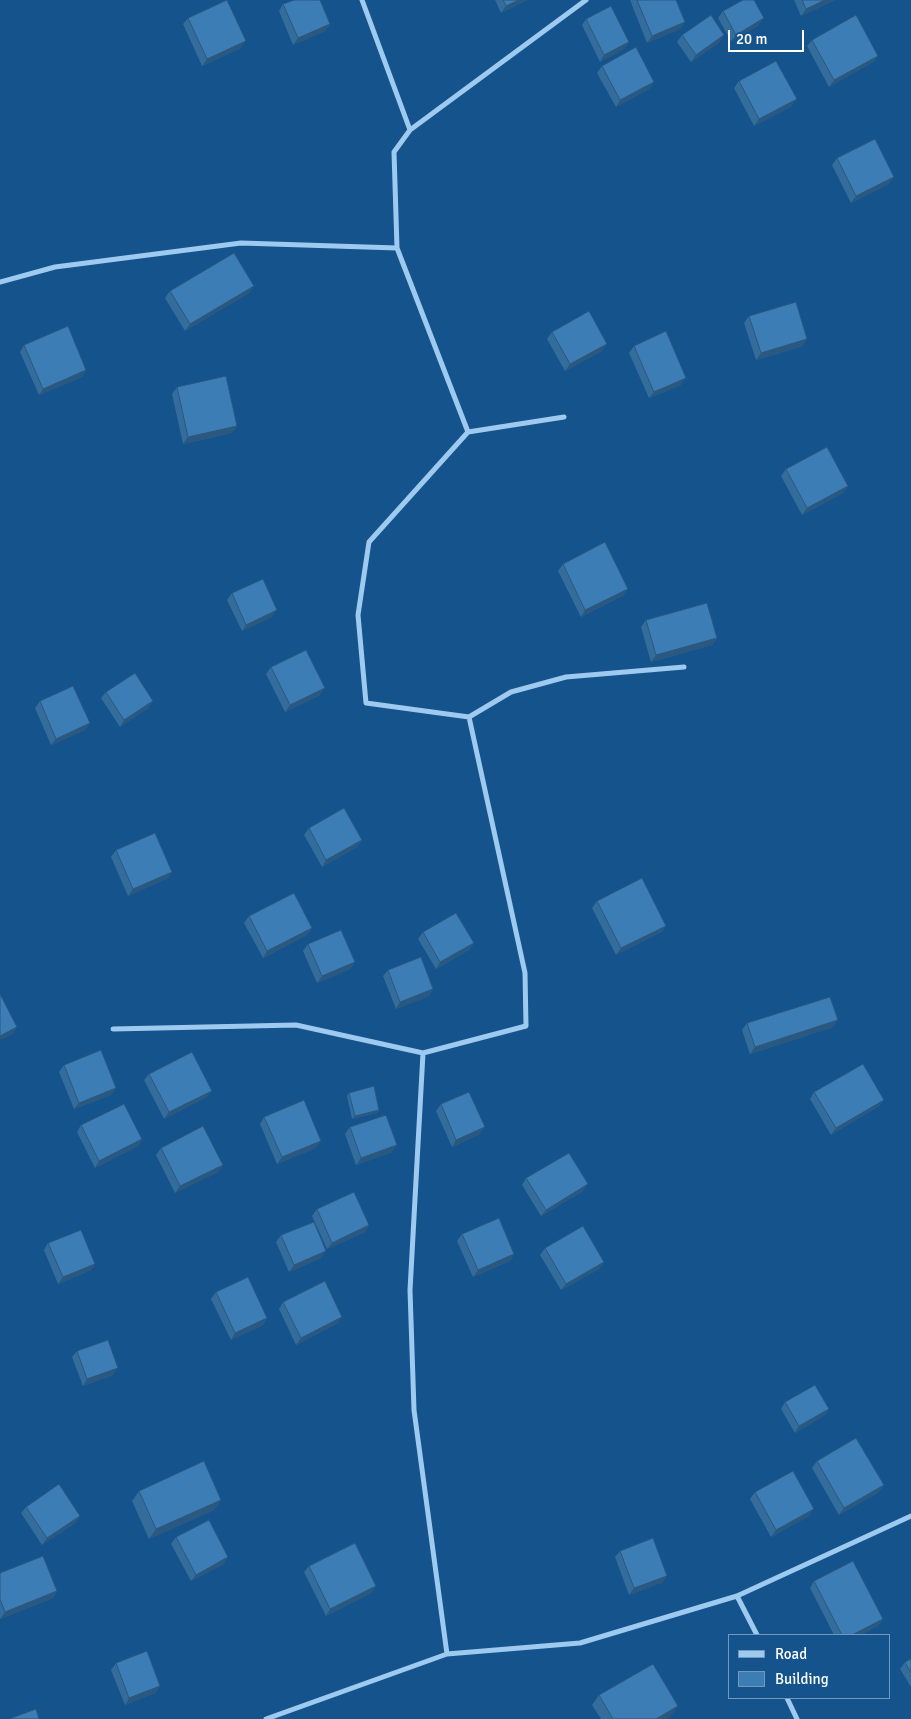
<!DOCTYPE html>
<style>
body{margin:0}
#map{position:relative;width:911px;height:1719px;overflow:hidden;background:#15538c;font-family:Signika,sans-serif}
canvas{display:block}
.legend{position:absolute;left:728px;top:1634px;width:162px;height:65px;box-sizing:border-box;background:#15538c;border:1px solid #7398ba;margin:0;padding:6px 9px;list-style:none;font-size:15px;color:#fff}
.legend li{display:flex;align-items:center;gap:10px;height:25px}
.legend b{width:25px;border:1px solid #7398ba}
.scale{position:absolute;left:728px;top:30px;width:76px;height:22px;box-sizing:border-box;border:2px solid #fff;border-top:0;padding-left:6px;font-size:15px;line-height:18px;white-space:nowrap;color:#fff;-webkit-text-stroke:4px #15538c;paint-order:stroke}
</style>
<div id="map">
<canvas width="911" height="1719"></canvas>
<ul class="legend">
<li><b style="height:6px;background:#9ecaf0"></b>Road</li>
<li><b style="height:14px;background:#3d7db5"></b>Building</li>
</ul>
<div class="scale">20 m</div>
</div>
<script>
const ctx = document.querySelector('canvas').getContext('2d');
ctx.lineJoin = 'round';
const poly = rows => new Path2D(rows.map(r => 'M' + r).join(''));
function strokePath(path, color, width, dash) { ctx.strokeStyle = color; ctx.lineWidth = width; ctx.lineCap = dash ? 'butt' : 'round'; ctx.setLineDash(dash || []); ctx.stroke(path); }
function fill(path, color) { ctx.fillStyle = color; ctx.fill(path, 'evenodd'); }
const minor = poly([
 [362,0,410,130],
 [397,248,468,432],
 [0,282,55,267,241,243,397,248,394,152,410,130,586,0],
 [564,417,468,432,369,542,358,615,366,703,469,717,511,692,566,677,684,667],
 [113,1029,296,1025,423,1053,526,1026,525,973,469,717],
 [423,1053,410,1290,414,1410,447,1654],
 [737,1596,757,1635],
 [787,1698,797,1719],
 [266,1719,447,1654,580,1643,737,1596,911,1516]
]);
const wall = poly([
 [495,0,527,0,501,13],
 [630,0,676,0,685,22,680,29,647,43],
 [794,0,835,0,801,16],
 [283,4,330,24,325,31,293,45,279,11],
 [723,11,759,25,731,41,718,18],
 [188,18,241,48,202,66,183,24],
 [586,19,629,42,624,49,600,62,582,25],
 [682,35,720,42,691,62,677,42],
 [812,40,878,56,873,62,829,87,807,46],
 [602,66,654,82,649,89,616,107,597,73],
 [739,81,792,106,754,126,734,88],
 [837,158,889,184,851,203,832,165],
 [254,286,249,293,185,331,165,298,170,291],
 [749,316,803,346,756,360,744,323],
 [552,332,602,351,565,371,547,339],
 [24,345,86,370,82,377,39,395,20,352],
 [634,346,681,385,649,398,629,353],
 [177,387,237,426,232,433,183,444,172,394],
 [786,469,848,486,843,493,802,515,781,476],
 [563,564,624,595,581,617,558,571],
 [232,593,272,617,242,631,227,600],
 [646,620,717,638,712,645,651,662,641,627],
 [271,667,320,695,285,712,266,674],
 [106,692,153,701,148,708,120,727,101,698],
 [40,701,90,723,85,730,51,745,35,708],
 [309,828,362,840,357,847,322,867,304,835],
 [116,850,172,872,168,878,128,896,111,857],
 [597,901,666,926,661,932,616,955,592,908],
 [249,916,312,928,307,935,263,958,244,923],
 [423,932,474,943,469,950,436,969,418,939],
 [308,944,355,962,350,969,317,983,303,951],
 [388,970,433,989,429,996,396,1009,383,976],
 [747,1023,833,1027,750,1054,742,1030],
 [64,1065,116,1088,111,1095,74,1109,59,1072],
 [149,1074,207,1097,164,1119,144,1080],
 [814,1092,884,1100,879,1106,831,1135,810,1099],
 [349,1093,379,1110,377,1113,352,1119,347,1096],
 [441,1104,480,1134,452,1147,436,1111],
 [264,1117,316,1148,277,1164,260,1124],
 [81,1125,142,1139,138,1146,95,1168,77,1132],
 [350,1127,392,1152,356,1165,345,1134],
 [161,1148,223,1165,218,1172,175,1193,156,1155],
 [526,1178,583,1191,541,1216,522,1185],
 [317,1209,369,1225,365,1232,327,1249,312,1216],
 [462,1234,514,1254,510,1261,473,1277,457,1241],
 [281,1235,321,1258,289,1272,276,1242],
 [48,1243,95,1264,91,1270,58,1284,44,1250],
 [545,1248,604,1262,599,1269,561,1290,540,1255],
 [216,1292,267,1318,263,1325,231,1340,211,1299],
 [283,1302,338,1323,296,1345,279,1309],
 [77,1351,113,1375,83,1386,72,1357],
 [785,1402,829,1409,825,1415,795,1433,781,1409],
 [817,1461,884,1485,879,1492,839,1515,812,1468],
 [139,1491,221,1500,214,1510,149,1539,132,1501],
 [755,1492,809,1516,771,1537,750,1499],
 [26,1507,80,1516,75,1523,42,1545,21,1513],
 [176,1537,224,1564,191,1581,171,1544],
 [620,1551,663,1582,629,1595,615,1557],
 [309,1566,376,1586,371,1593,326,1616,304,1572],
 [0,1573,57,1591,53,1598,0,1619],
 [814,1581,883,1619,878,1626,860,1635,834,1635,810,1588],
 [911,1659,911,1687,900,1669,905,1662],
 [116,1663,160,1686,155,1693,125,1705,111,1670],
 [599,1695,671,1716,666,1719,601,1719,592,1705]
]);
const shadedWall = poly([
 [519,0,527,0,501,13,506,6],
 [825,0,835,0,801,16,806,9],
 [764,18,759,25,731,41,736,35],
 [685,22,680,29,647,43,652,36],
 [330,24,325,31,293,45,298,38],
 [724,35,720,42,691,62,696,55],
 [246,41,241,48,202,66,207,59],
 [629,42,624,49,600,62,604,55],
 [878,56,873,62,829,87,834,80],
 [654,82,649,89,616,107,620,100],
 [797,99,792,106,754,126,759,119],
 [894,177,889,184,851,203,856,196],
 [254,286,249,293,185,331,190,324],
 [807,339,803,346,756,360,761,353],
 [607,344,602,351,565,371,570,364],
 [86,370,82,377,39,395,43,389],
 [686,378,681,385,649,398,654,392],
 [237,426,232,433,183,444,188,437],
 [848,486,843,493,802,515,807,508],
 [628,589,624,595,581,617,585,610],
 [277,610,272,617,242,631,246,625],
 [717,638,712,645,651,662,656,655],
 [325,688,320,695,285,712,290,705],
 [153,701,148,708,120,727,124,720],
 [90,723,85,730,51,745,56,739],
 [362,840,357,847,322,867,326,860],
 [172,872,168,878,128,896,133,889],
 [666,926,661,932,616,955,621,948],
 [312,928,307,935,263,958,267,951],
 [474,943,469,950,436,969,440,962],
 [355,962,350,969,317,983,322,976],
 [433,989,429,996,396,1009,400,1002],
 [838,1020,833,1027,750,1054,755,1047],
 [17,1027,13,1034,0,1040,0,1036],
 [116,1088,111,1095,74,1109,79,1103],
 [212,1091,207,1097,164,1119,169,1112],
 [884,1100,879,1106,831,1135,836,1128],
 [379,1110,377,1113,352,1119,355,1116],
 [485,1127,480,1134,452,1147,456,1140],
 [142,1139,138,1146,95,1168,99,1161],
 [321,1141,316,1148,277,1164,282,1157],
 [397,1145,392,1152,356,1165,361,1158],
 [223,1165,218,1172,175,1193,180,1186],
 [588,1184,583,1191,541,1216,546,1210],
 [369,1225,365,1232,327,1249,332,1243],
 [326,1251,321,1258,289,1272,294,1265],
 [514,1254,510,1261,473,1277,478,1270],
 [604,1262,599,1269,561,1290,566,1284],
 [95,1264,91,1270,58,1284,63,1277],
 [342,1317,338,1323,296,1345,301,1338],
 [267,1318,263,1325,231,1340,235,1333],
 [118,1368,113,1375,83,1386,87,1379],
 [829,1409,825,1415,795,1433,799,1426],
 [884,1485,879,1492,839,1515,844,1508],
 [221,1500,214,1510,149,1539,156,1529],
 [814,1509,809,1516,771,1537,776,1530],
 [80,1516,75,1523,42,1545,47,1538],
 [228,1557,224,1564,191,1581,196,1575],
 [667,1576,663,1582,629,1595,634,1588],
 [376,1586,371,1593,326,1616,330,1609],
 [57,1591,53,1598,0,1619,5,1612],
 [883,1619,878,1626,860,1635,852,1635],
 [160,1686,155,1693,125,1705,129,1698],
 [678,1706,671,1716,666,1719,656,1719]
]);
const building = poly([
 [227,0,246,41,207,59,188,18,227,0],
 [294,0,320,0,330,24,298,38,283,4,294,0],
 [503,0,519,0,506,6,503,0],
 [637,0,676,0,685,22,652,36,637,0],
 [743,0,754,0,764,18,736,35,723,11,743,0],
 [802,0,825,0,806,9,802,0],
 [611,6,629,42,604,55,586,19,611,6],
 [711,15,724,35,696,55,682,35,711,15],
 [856,15,878,56,834,80,812,40,856,15],
 [636,47,654,82,620,100,602,66,636,47],
 [776,61,797,99,759,119,739,81,776,61],
 [875,139,894,177,856,196,837,158,875,139],
 [234,253,254,286,190,324,170,291,234,253],
 [796,302,807,339,761,353,749,316,796,302],
 [589,311,607,344,570,364,552,332,589,311],
 [68,326,86,370,43,389,24,345,68,326],
 [666,331,686,378,654,392,634,346,666,331],
 [226,376,237,426,188,437,177,387,226,376],
 [827,447,848,486,807,508,786,469,827,447],
 [605,542,628,589,585,610,563,564,605,542],
 [263,579,277,610,246,625,232,593,263,579],
 [707,603,717,638,656,655,646,620,707,603],
 [306,650,325,688,290,705,271,667,306,650],
 [135,673,153,701,124,720,106,692,135,673],
 [73,686,90,723,56,739,40,701,73,686],
 [344,808,362,840,326,860,309,828,344,808],
 [155,833,172,872,133,889,116,850,155,833],
 [642,878,666,926,621,948,597,901,642,878],
 [294,893,312,928,267,951,249,916,294,893],
 [456,913,474,943,440,962,423,932,456,913],
 [341,930,355,962,322,976,308,944,341,930],
 [421,957,433,989,400,1002,388,970,421,957],
 [0,994,17,1027,0,1036,0,994],
 [830,997,838,1020,755,1047,747,1023,830,997],
 [101,1050,116,1088,79,1103,64,1065,101,1050],
 [192,1052,212,1091,169,1112,149,1074,192,1052],
 [863,1064,884,1100,836,1128,814,1092,863,1064],
 [374,1086,379,1110,355,1116,349,1093,374,1086],
 [469,1092,485,1127,456,1140,441,1104,469,1092],
 [304,1100,321,1141,282,1157,264,1117,304,1100],
 [124,1104,142,1139,99,1161,81,1125,124,1104],
 [386,1115,397,1145,361,1158,350,1127,386,1115],
 [203,1126,223,1165,180,1186,161,1148,203,1126],
 [569,1153,588,1184,546,1210,526,1178,569,1153],
 [354,1192,369,1225,332,1243,317,1209,354,1192],
 [499,1218,514,1254,478,1270,462,1234,499,1218],
 [314,1222,326,1251,294,1265,281,1235,314,1222],
 [583,1226,604,1262,566,1284,545,1248,583,1226],
 [81,1230,95,1264,63,1277,48,1243,81,1230],
 [248,1277,267,1318,235,1333,216,1292,248,1277],
 [325,1281,342,1317,301,1338,283,1302,325,1281],
 [108,1340,118,1368,87,1379,77,1351,108,1340],
 [815,1385,829,1409,799,1426,785,1402,815,1385],
 [856,1438,884,1485,844,1508,817,1461,856,1438],
 [204,1461,221,1500,156,1529,139,1491,204,1461],
 [793,1471,814,1509,776,1530,755,1492,793,1471],
 [59,1484,80,1516,47,1538,26,1507,59,1484],
 [209,1520,228,1557,196,1575,176,1537,209,1520],
 [653,1538,667,1576,634,1588,620,1551,653,1538],
 [355,1543,376,1586,330,1609,309,1566,355,1543],
 [43,1556,57,1591,5,1612,0,1599,0,1573,43,1556],
 [853,1561,883,1619,852,1635,842,1635,814,1581,853,1561],
 [147,1651,160,1686,129,1698,116,1663,147,1651],
 [911,1659,911,1673,905,1662,911,1659],
 [653,1664,678,1706,656,1719,613,1719,599,1695,653,1664],
 [36,1709,39,1719,9,1719,36,1709]
]);
strokePath(minor, '#9ecaf0', 5);
fill(wall, '#346c9c');
fill(shadedWall, '#2b587f');
fill(building, '#3d7db5');
strokePath(building, '#2b587f', 1);
</script>
